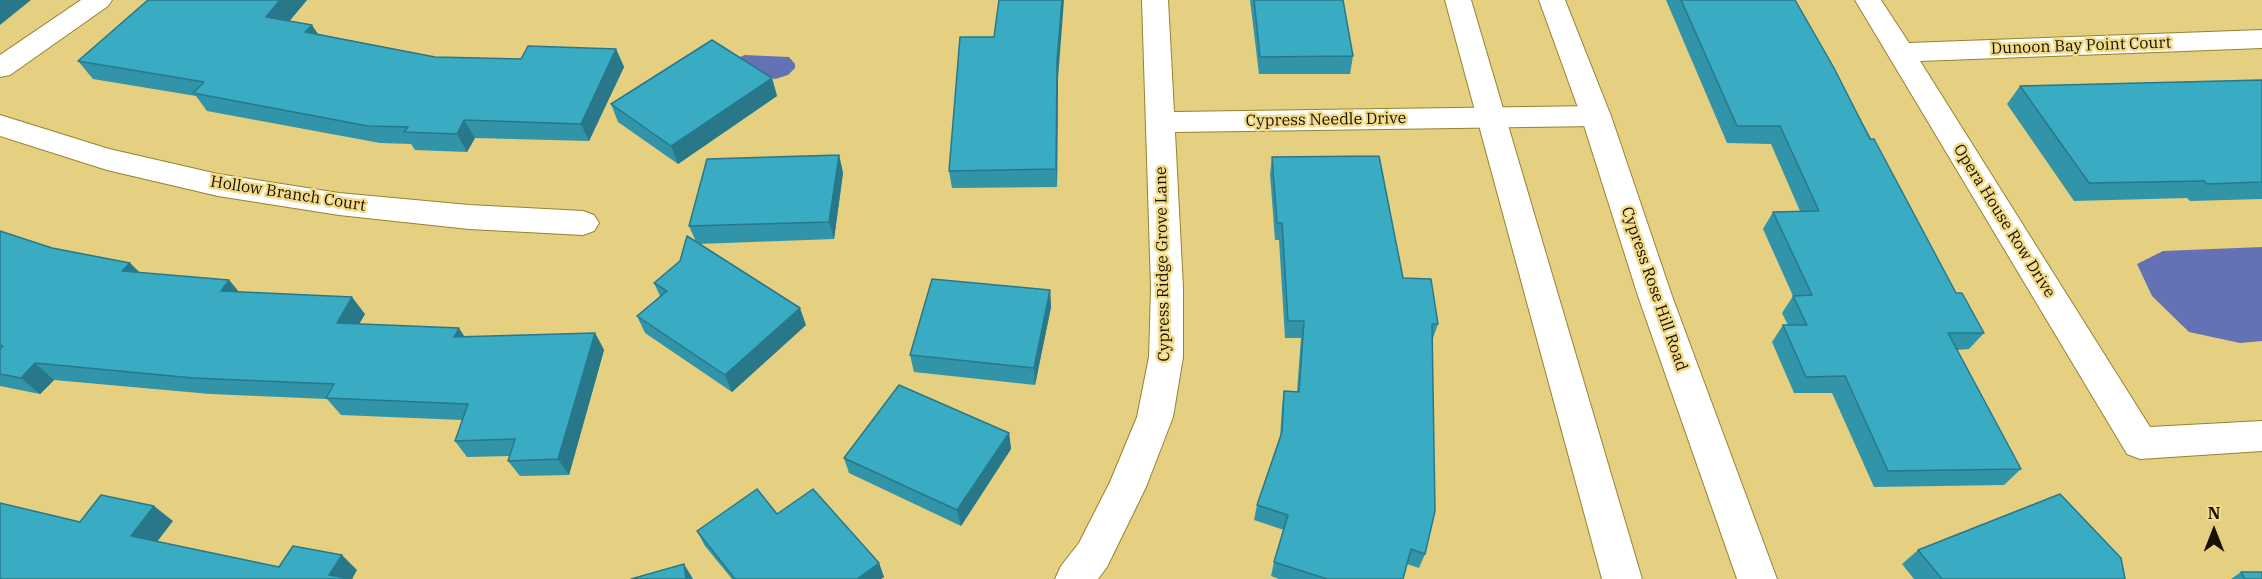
<!DOCTYPE html>
<style>
body{margin:0}
#map{position:relative;width:2262px;height:579px;overflow:hidden;background:#e5cf80;font-family:"IBM Plex Serif",serif}
canvas{display:block}
.north{position:absolute;left:2184px;top:501px;width:60px;height:60px;-webkit-text-stroke:4px #f2dc8c;paint-order:stroke;rotate:0deg;font-size:16px;font-weight:700;line-height:24px;text-align:center;color:#181100}
.north::after{content:'';display:block;margin:auto;width:21px;height:27px;background:#181100;clip-path:polygon(50% 0,100% 100%,50% 72%,0 100%)}
</style>
<div id="map">
<canvas width="2262" height="579"></canvas>
<div class="north">N</div>
</div>
<script>
const ctx = document.querySelector('canvas').getContext('2d');
ctx.lineJoin = 'round';
function fill(path, color) { ctx.fillStyle = color; ctx.fill(path, 'evenodd'); }
const poly = rows => new Path2D(rows.map(r => 'M' + r).join(''));
function strokePath(path, color, width, dash) { ctx.strokeStyle = color; ctx.lineWidth = width; ctx.lineCap = dash ? 'butt' : 'round'; ctx.setLineDash(dash || []); ctx.stroke(path); }
function label(font, color, halo, rows, align = 'center') {
  ctx.font = font + ' "IBM Plex Serif",serif'; ctx.lineWidth = 5; ctx.setLineDash([]); ctx.textBaseline = 'middle'; ctx.strokeStyle = halo; ctx.fillStyle = color; for (const [text, x, y, turn = 0] of rows) {
    ctx.save(); ctx.translate(x, y); ctx.rotate((+turn || 0) * Math.PI / 180); ctx.textAlign = isNaN(turn) ? turn : align; if (halo) ctx.strokeText(text, 0, 0); ctx.fillText(text, 0, 0); ctx.restore();
  }
}
const water = poly([
 [745,55,789,57,795,64,795,68,788,75,775,79,736,63,740,57],
 [2262,247,2262,341,2240,343,2189,332,2152,296,2137,264,2163,251]
]);
const street = poly([
 [81,0,112,0,108,6,10,75,0,77,0,55,81,0],
 [1142,0,1168,0,1174,112,1596,106,1606,109,1611,116,1606,123,1596,126,1175,132,1183,288,1183,357,1173,417,1146,487,1107,567,1098,579,1055,579,1061,566,1079,543,1110,482,1137,417,1149,357,1151,288,1142,0],
 [1855,0,1881,0,1909,43,2262,30,2262,48,1920,61,2150,427,2262,421,2262,451,2140,459,2127,454,1855,0],
 [0,115,109,149,218,174,339,193,469,205,583,211,594,215,599,223,594,231,583,235,469,229,339,215,218,196,107,170,0,136,0,115]
]);
const secondary = poly([
 [1445,0,1471,0,1642,579,1602,579,1445,0],
 [1539,0,1565,0,1611,116,1672,296,1777,579,1737,579,1638,296,1581,116,1539,0]
]);
const wall = poly([
 [148,0,307,0,289,21,319,34,435,57,521,59,616,49,624,67,589,141,475,138,467,152,415,150,411,144,380,143,207,111,196,96,93,79,78,61],
 [1250,0,1343,0,1353,56,1350,74,1259,74],
 [1666,0,1795,0,1956,293,1984,333,1969,349,1957,350,2021,469,2004,485,1874,487,1832,393,1794,393,1772,342,1783,325,1788,325,1782,313,1793,296,1763,229,1773,212,1800,211,1771,144,1727,143],
 [772,78,777,96,678,164,618,122,611,104],
 [1058,79,1057,187,952,188,949,171],
 [2262,80,2262,199,2190,201,2187,198,2074,201,2007,104,2020,86],
 [839,155,843,173,834,239,698,244,806,325,732,392,645,333,637,316,660,296,654,283,680,261,696,242,689,226],
 [1272,157,1403,278,1438,324,1432,341,1425,554,1419,568,1407,564,1403,579,1279,579,1271,576,1274,562,1284,530,1254,520,1257,505,1280,438,1282,407,1284,391,1297,392,1301,338,1285,338,1279,240,1275,240,1270,174],
 [0,231,52,248,130,263,140,273,229,280,239,292,365,314,359,324,465,337,595,333,604,350,569,475,520,476,508,461,510,456,467,457,455,441,462,420,341,415,327,399,210,394,54,380,40,394,0,386],
 [1050,290,1051,307,1035,385,914,372,910,355],
 [1009,433,1011,449,961,526,849,473,844,458],
 [777,514,879,563,884,577,881,579,732,579,705,546,697,531],
 [1918,550,2125,579,1914,579,1902,564],
 [2241,572,2262,579,2231,579]
]);
const shadedWall = poly([
 [0,0,31,0,0,25],
 [280,0,307,0,278,35,266,17],
 [1062,0,1064,0,1058,79,1057,187,1056,169,1057,61],
 [312,25,324,43,305,32],
 [616,49,624,67,589,141,581,124],
 [772,78,777,96,678,164,671,146],
 [464,120,475,138,467,152,457,134],
 [839,155,843,173,834,239,829,222],
 [130,263,147,280,122,271],
 [229,280,244,298,221,291],
 [1050,290,1051,307,1035,385,1034,368],
 [352,297,365,314,350,340,337,323],
 [800,308,806,325,732,392,725,375],
 [459,328,470,345,454,337],
 [595,333,604,350,569,475,558,459],
 [35,363,54,380,40,394,21,378],
 [1009,433,1011,449,961,526,957,510],
 [154,506,173,521,150,551,131,536],
 [342,555,357,570,352,579,329,575],
 [879,563,884,577,881,579,857,579],
 [684,564,693,579,686,579]
]);
const building = poly([
 [148,0,280,0,266,17,312,25,305,32,435,57,521,59,528,46,616,49,581,124,464,120,457,134,404,132,408,127,368,126,193,93,204,82,78,61,148,0],
 [999,0,1062,0,1057,61,1056,169,949,171,960,37,994,37,999,0],
 [1254,0,1343,0,1353,56,1260,57,1254,0],
 [1681,0,1795,0,1834,68,1870,139,1874,139,1956,293,1962,293,1984,333,1948,333,2021,469,1888,471,1845,376,1806,377,1783,325,1807,325,1793,296,1812,295,1773,212,1819,211,1780,126,1737,126,1681,0],
 [712,40,772,78,671,146,611,104,712,40],
 [2262,80,2262,182,2207,184,2204,181,2089,183,2020,86,2262,80],
 [839,155,829,222,689,226,707,159,839,155],
 [1379,156,1403,278,1431,279,1438,324,1432,324,1435,511,1425,554,1411,549,1403,579,1327,579,1274,562,1288,515,1257,505,1282,432,1284,391,1299,392,1304,321,1288,321,1282,223,1277,223,1272,157,1379,156],
 [0,231,52,248,130,263,122,271,229,280,221,291,352,297,337,323,459,328,454,337,595,333,558,459,508,461,515,439,455,441,468,404,326,398,334,384,193,378,35,363,21,378,0,374,0,349,3,346,0,345,0,231],
 [687,236,800,308,725,375,637,316,667,291,654,283,680,261,687,236],
 [932,279,1050,290,1034,368,910,355,932,279],
 [899,385,1009,433,957,510,844,458,899,385],
 [757,489,777,514,813,489,879,563,857,579,735,579,697,531,757,489],
 [2060,494,2121,558,2125,579,1942,579,1918,550,2060,494],
 [101,495,154,506,131,536,279,567,293,546,342,555,329,575,352,579,0,579,0,503,80,522,101,495],
 [684,564,686,579,631,579,684,564],
 [2241,572,2262,572,2262,579,2245,579,2241,572]
]);
const streetNames = [
 ["Dunoon Bay Point Court",2081,46,-2],
 ["Cypress Needle Drive",1326,120,-1],
 ["Hollow Branch Court",288,194,9],
 ["Opera House Row Drive",2004,221,58],
 ["Cypress Ridge Grove Lane",1163,264,-91],
 ["Cypress Rose Hill Road",1654,289,71]
];
fill(water, '#6571b5');
strokePath(street, '#978231', 2);
strokePath(secondary, '#978231', 2);
fill(street, '#fff');
fill(secondary, '#fff');
fill(wall, '#3194a9');
fill(shadedWall, '#287889');
fill(building, '#39acc4');
strokePath(building, '#287889', 1.5);
label('16px', '#181100', '#f2dc8c', streetNames);
</script>
